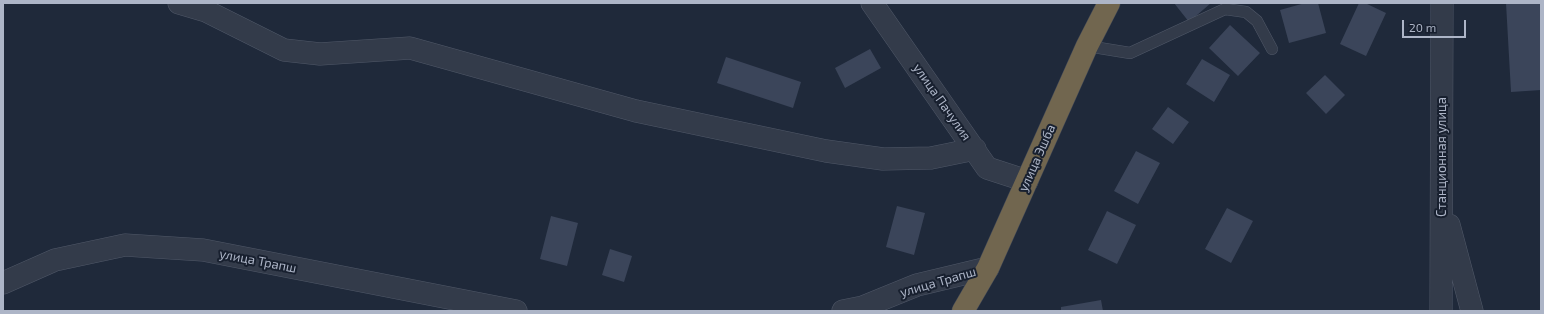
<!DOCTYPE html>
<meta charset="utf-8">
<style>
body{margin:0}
#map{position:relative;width:1544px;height:314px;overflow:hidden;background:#1f293a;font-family:"Exo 2",sans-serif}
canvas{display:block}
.frame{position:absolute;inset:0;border:4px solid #adb5c7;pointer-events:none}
.scale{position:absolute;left:1402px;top:20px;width:64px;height:18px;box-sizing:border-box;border:2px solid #adb5c7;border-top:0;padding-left:5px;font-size:12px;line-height:14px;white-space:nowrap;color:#adb5c7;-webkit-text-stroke:3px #18202f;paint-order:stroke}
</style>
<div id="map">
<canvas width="1544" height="314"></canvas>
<div class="frame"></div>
<div class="scale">20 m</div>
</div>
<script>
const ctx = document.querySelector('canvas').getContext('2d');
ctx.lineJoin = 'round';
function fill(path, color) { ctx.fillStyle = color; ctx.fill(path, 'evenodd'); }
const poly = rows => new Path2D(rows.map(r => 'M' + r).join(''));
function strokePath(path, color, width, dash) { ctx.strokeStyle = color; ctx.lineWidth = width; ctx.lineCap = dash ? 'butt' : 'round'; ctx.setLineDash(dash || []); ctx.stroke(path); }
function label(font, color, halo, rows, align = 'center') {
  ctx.font = font + ' "Exo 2",sans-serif'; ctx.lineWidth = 4; ctx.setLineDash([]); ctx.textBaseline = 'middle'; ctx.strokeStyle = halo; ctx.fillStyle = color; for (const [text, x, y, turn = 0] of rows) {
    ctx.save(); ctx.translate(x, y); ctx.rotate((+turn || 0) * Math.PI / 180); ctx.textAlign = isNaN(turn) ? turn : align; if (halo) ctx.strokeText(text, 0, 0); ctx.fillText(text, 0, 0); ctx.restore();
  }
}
const building = poly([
 [1174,3,1211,3,1189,22],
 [1305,3,1318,3,1326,33,1289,43,1280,10],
 [1359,3,1365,3,1386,13,1366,56,1340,44],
 [1506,3,1541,3,1541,90,1511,92],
 [1230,25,1260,53,1238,76,1209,48],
 [870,49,881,68,845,88,835,68],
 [726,57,801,82,793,108,717,83],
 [1202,59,1230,75,1214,102,1186,84],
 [1325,75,1345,95,1326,114,1306,93],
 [1168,107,1189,122,1173,144,1152,129],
 [1136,151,1160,163,1138,204,1114,191],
 [897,206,925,213,914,255,886,247],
 [1227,208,1253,221,1231,263,1205,249],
 [1107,211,1136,225,1117,264,1088,250],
 [551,216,578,223,567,266,540,259],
 [610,249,632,256,624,282,602,275],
 [1101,300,1103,311,1061,311,1061,307]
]);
const lane = poly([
 [1087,46,1130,53,1225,9,1246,12,1257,21,1272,49]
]);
const street = poly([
 [179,3,206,11,284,50,320,54,410,48,636,111,826,151,883,159,931,158,975,149],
 [872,3,987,168,1027,181],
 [1449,225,1472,311],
 [3,283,55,260,125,245,203,250,516,311],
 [843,311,863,307,917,285,988,268],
 [1441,311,1442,3]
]);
const highway = poly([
 [963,311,988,268,1087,46,1109,3]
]);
const streetNames = [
 ["улица Пачулия",942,102,55],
 ["Станционная улица",1442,157,-90],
 ["улица Эшба",1037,158,-66],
 ["улица Трапш",258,261,11],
 ["улица Трапш",938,282,-16]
];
fill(building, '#3b455a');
strokePath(lane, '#505868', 12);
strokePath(street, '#505868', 23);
strokePath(highway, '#3d4555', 23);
strokePath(lane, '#333b4a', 11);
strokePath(street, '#333b4a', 22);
strokePath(highway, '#71664f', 22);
label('13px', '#adb5c7', '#18202f', streetNames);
</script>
